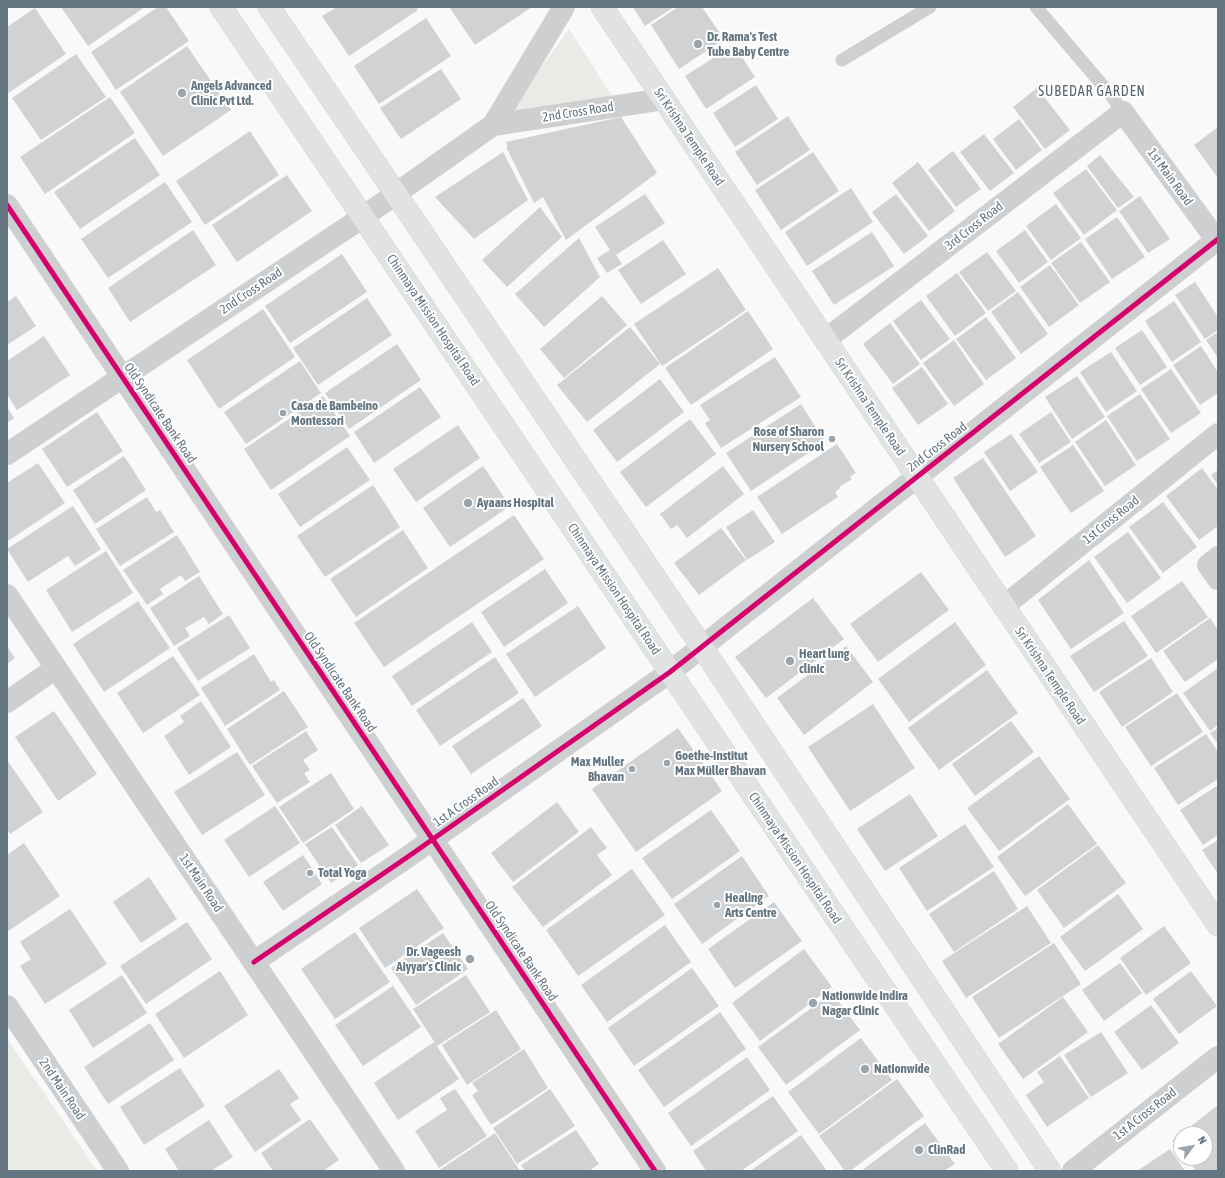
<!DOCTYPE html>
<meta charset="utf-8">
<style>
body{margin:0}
#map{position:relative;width:1225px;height:1178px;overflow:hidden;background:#f9f9f9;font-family:"Asap Condensed",sans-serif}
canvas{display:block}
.frame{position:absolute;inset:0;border:8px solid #657683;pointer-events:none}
.north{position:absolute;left:1173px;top:1126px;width:40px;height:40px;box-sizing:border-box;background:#fff;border:1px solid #c1c8cd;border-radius:50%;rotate:58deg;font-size:11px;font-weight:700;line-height:16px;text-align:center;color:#657683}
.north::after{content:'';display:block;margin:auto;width:14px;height:18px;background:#99a4ac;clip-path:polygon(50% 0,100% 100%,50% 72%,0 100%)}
</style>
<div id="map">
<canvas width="1225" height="1178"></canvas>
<div class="frame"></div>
<div class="north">N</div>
</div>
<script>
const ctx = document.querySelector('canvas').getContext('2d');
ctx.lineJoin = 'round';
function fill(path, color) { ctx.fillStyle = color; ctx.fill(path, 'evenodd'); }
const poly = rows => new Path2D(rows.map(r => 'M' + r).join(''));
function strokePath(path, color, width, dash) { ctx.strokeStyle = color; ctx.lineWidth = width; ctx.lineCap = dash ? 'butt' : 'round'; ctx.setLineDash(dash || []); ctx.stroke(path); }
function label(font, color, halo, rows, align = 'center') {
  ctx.font = font + ' "Asap Condensed",sans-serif'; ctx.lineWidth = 4; ctx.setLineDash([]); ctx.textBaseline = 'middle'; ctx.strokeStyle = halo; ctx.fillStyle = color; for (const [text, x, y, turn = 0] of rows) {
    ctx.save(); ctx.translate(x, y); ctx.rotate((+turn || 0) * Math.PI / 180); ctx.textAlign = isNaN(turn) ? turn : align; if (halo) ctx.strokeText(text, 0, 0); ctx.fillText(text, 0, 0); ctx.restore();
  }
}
const green = poly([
 [569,29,614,99,519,117,513,106],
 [7,1038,25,1065,97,1171,7,1171]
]);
const building = poly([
 [61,7,145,7,88,46],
 [158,7,166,7,189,41,116,90,91,52],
 [337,7,416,7,418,10,349,56,322,16],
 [449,7,532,7,475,45],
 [633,7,674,7,645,26],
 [678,7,702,7,724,39,679,69,651,25],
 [35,8,66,54,7,94,7,27],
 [426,18,451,56,379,104,354,66],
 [734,45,755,77,706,109,685,76],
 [187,46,231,110,163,156,120,92],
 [76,54,106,97,41,140,12,98],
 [441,69,461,99,401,139,380,108],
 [756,85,778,119,735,147,713,113],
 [1037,88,1070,130,1045,149,1013,107],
 [110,97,135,133,45,194,20,157],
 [788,116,810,150,757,185,735,152],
 [621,117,657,173,566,240,543,197,534,203,506,147,508,147,506,142],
 [1019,119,1042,150,1016,170,993,139],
 [1218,127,1218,178,1194,145],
 [250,131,279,175,205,225,176,181],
 [984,134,1014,173,990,191,960,152],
 [135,138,160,175,80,229,54,192],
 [953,151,981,189,956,207,928,170],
 [503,152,528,200,474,239,435,197],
 [813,152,839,191,781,230,755,190],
 [1100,155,1134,197,1118,208,1087,166],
 [918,162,955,211,929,231,892,183],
 [1086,169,1117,210,1084,235,1053,193],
 [287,175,312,211,237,262,212,225],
 [165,182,192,222,108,278,81,239],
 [851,188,873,222,807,266,785,232],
 [645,194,665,223,616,255,622,264,607,273,597,258,610,250,595,227],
 [896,194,928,236,904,254,872,212],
 [1140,196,1170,239,1148,253,1119,211],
 [1056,204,1081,238,1051,260,1026,226],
 [540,207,562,237,507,287,482,260],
 [1117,217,1145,257,1112,279,1085,239],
 [193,230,216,265,130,322,108,288],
 [1025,230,1048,262,1019,283,996,251],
 [872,232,894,266,834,305,812,271],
 [579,238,600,277,544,327,515,294],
 [663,240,686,274,641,304,618,270],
 [1081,242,1110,282,1080,303,1051,263],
 [987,252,1016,291,988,311,959,272],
 [342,254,367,292,290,343,265,306],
 [1050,265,1079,305,1049,327,1020,287],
 [718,268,746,310,662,366,634,324],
 [957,273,986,313,955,336,926,296],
 [1195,282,1218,317,1218,330,1205,339,1175,295],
 [1018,292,1048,334,1021,354,991,312],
 [16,296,36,326,7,345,7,302],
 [602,296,627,325,564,378,540,349],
 [367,298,392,335,318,385,293,348],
 [921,300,950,339,921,360,893,321],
 [1174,301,1201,342,1172,362,1145,321],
 [263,309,295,357,219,409,187,360],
 [748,311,773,349,691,405,665,368],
 [986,317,1016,358,986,380,956,339],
 [890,323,920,364,893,384,863,344],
 [630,327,660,364,587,422,557,385],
 [1142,330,1167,367,1140,385,1115,348],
 [1218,332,1218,358,1206,340],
 [44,336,70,375,17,410,7,394,7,361],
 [954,340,984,384,954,406,923,363],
 [397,344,421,380,349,429,325,393],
 [1201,346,1218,372,1218,393,1200,405,1173,365],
 [1111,352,1137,391,1106,412,1080,372],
 [775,357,801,397,721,448,705,423,710,420,700,405],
 [300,361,321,393,246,444,224,412],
 [922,367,948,404,918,425,892,388],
 [1171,369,1201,413,1171,433,1141,389],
 [1077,376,1105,417,1072,439,1045,397],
 [660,379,684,412,617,462,593,430],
 [420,387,441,417,374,463,354,432],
 [1140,394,1170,439,1137,461,1107,416],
 [323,396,350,436,271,490,244,449],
 [801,404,825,442,751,491,726,453],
 [7,407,14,418,7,423],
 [97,412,123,451,67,487,42,449],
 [1051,412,1071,442,1039,463,1019,434],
 [690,419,716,454,646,507,620,472],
 [1106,420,1136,465,1105,486,1075,442],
 [458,425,480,458,416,502,393,469],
 [1011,434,1038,472,1010,491,984,452],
 [837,444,856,473,850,477,852,479,839,487,840,488,835,492,838,497,782,534,757,497],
 [1073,445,1104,491,1071,513,1040,467],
 [347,447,370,480,300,527,278,494],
 [124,456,146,490,95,524,73,490],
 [983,458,1036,536,1005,557,953,478],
 [38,463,65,503,8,541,7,539,7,483],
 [483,466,510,506,450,547,423,508],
 [723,466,744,494,687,538,677,525,671,529,660,514],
 [1202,468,1218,490,1218,526,1199,540,1166,496],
 [1218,470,1218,485,1211,475],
 [373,485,400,527,325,577,297,536],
 [147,497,156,512,160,510,174,532,120,566,96,529],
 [1163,502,1197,547,1163,573,1129,527],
 [73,506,101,549,75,566,68,556,28,582,7,549],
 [753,510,775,542,747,560,726,527],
 [514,515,544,559,384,667,354,623],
 [721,528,746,560,699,595,674,563],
 [403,530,428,568,356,617,330,579],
 [1128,532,1161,578,1127,603,1094,557],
 [177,535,200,572,185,581,181,575,160,589,163,594,147,605,123,570],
 [106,551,133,593,72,632,46,590],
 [1089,560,1124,613,1071,649,1038,600],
 [545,569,568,603,504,647,481,612],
 [921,572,949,610,878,662,850,624],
 [199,576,223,614,209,624,204,617,185,628,190,636,174,646,150,608],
 [1182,581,1208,617,1156,653,1131,616],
 [813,598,844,639,766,698,735,657],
 [138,601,170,648,104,692,73,644],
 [578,606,606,648,535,697,506,654],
 [229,615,250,648,198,681,177,648],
 [1210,618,1218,630,1218,659,1185,682,1163,651],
 [1124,621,1148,656,1094,692,1070,656],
 [472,622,492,652,412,706,392,676],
 [955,622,986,665,909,722,878,679],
 [7,646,15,658,7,664],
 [846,646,873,682,804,735,777,698],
 [254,654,271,682,274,680,280,690,225,726,201,688],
 [173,656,200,695,143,733,117,693],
 [495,657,519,693,440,746,416,710],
 [1151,658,1173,692,1122,727,1099,692],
 [1218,668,1218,725,1210,731,1183,693],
 [987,670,1018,713,939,770,908,728],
 [284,691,308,727,250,765,227,729],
 [1177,693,1203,732,1151,766,1125,727],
 [523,698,542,726,471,774,452,746],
 [201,701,231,747,189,775,164,736,184,722,180,716],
 [873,704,915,768,850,811,808,747],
 [54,711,97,774,58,801,15,737],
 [1011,721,1034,752,975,796,952,764],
 [678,728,722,791,636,852,592,789],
 [1218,728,1218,744,1210,733],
 [306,731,318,750,303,760,310,770,304,773,310,782,277,803,252,766],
 [1206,734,1218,752,1218,779,1178,805,1154,768],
 [237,752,265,795,202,835,174,792],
 [1039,756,1070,799,999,851,967,808],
 [7,760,43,812,10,834,7,830],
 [331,773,354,809,303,843,279,807],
 [1218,785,1218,835,1203,845,1180,810],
 [910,794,938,836,885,871,857,829],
 [557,802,579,832,513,882,491,853],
 [1068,804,1097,844,1025,896,997,857],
 [275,806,300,843,249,877,224,840],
 [362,806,389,845,361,863,335,825],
 [711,810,740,851,672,899,642,858],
 [965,824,994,867,927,911,899,868],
 [332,827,358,865,331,883,305,844],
 [591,827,607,848,597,855,612,875,543,927,512,887],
 [1218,840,1218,874,1202,850],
 [24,843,60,896,7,932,7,855],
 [1098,845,1126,883,1064,928,1037,890],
 [303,855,322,884,283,911,263,882],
 [742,856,769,896,702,944,674,904],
 [632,869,665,915,578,976,546,930],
 [994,871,1018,909,954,952,929,914],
 [149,877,177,919,141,943,113,902],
 [417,889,444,928,385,968,359,928],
 [1118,894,1143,929,1085,971,1060,937],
 [774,902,802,941,735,988,708,949],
 [1027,906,1051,943,966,998,942,961],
 [70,909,107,964,45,1004,20,966,31,959,20,942],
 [187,922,212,959,146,1004,120,966],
 [665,925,691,962,607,1022,581,985],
 [1164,926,1191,963,1146,995,1120,958],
 [355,932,390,982,335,1019,301,969],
 [443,933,468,969,416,1005,391,968],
 [1054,943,1081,984,999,1038,972,997],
 [804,949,832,987,760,1041,732,1003],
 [1120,963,1142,993,1104,1021,1082,990],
 [692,968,719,1006,634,1066,608,1028],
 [220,971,248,1015,184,1058,155,1014],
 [1191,971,1217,1006,1179,1034,1153,999],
 [122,975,147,1013,93,1048,69,1010],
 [466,975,490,1012,437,1046,413,1009],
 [393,986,421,1027,363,1066,335,1025],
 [832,993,860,1030,786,1085,758,1047],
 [1063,997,1088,1032,1023,1079,998,1044],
 [1151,1005,1179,1043,1142,1070,1114,1032],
 [496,1010,521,1049,467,1085,442,1045],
 [720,1012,746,1049,664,1107,638,1070],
 [150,1023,174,1060,108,1104,84,1067],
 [1101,1032,1128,1073,1091,1097,1064,1055],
 [861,1038,892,1080,819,1134,788,1092],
 [434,1042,459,1079,398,1120,374,1083],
 [524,1049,548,1088,491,1125,472,1095,478,1091,472,1083],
 [1060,1056,1089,1098,1047,1127,1026,1095,1044,1082,1037,1072],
 [747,1057,770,1090,691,1146,668,1113],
 [180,1068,205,1106,144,1145,120,1107],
 [279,1069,299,1098,290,1104,301,1120,255,1152,224,1106],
 [897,1079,924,1116,850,1171,845,1171,819,1136],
 [455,1089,487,1136,439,1168,415,1131,447,1110,440,1098],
 [550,1089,575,1126,517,1164,493,1128],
 [773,1096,798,1131,741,1171,706,1171,693,1151],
 [1218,1105,1218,1171,1196,1171,1186,1158,1205,1158,1205,1134,1181,1134,1181,1152,1172,1141],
 [310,1119,339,1160,323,1171,273,1171,261,1153],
 [209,1120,233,1157,211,1171,179,1171,165,1149],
 [925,1123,955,1164,944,1171,861,1171],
 [576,1130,599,1164,589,1171,525,1171,521,1165],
 [495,1133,520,1171,438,1171],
 [801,1135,827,1171,750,1171],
 [1170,1149,1185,1171,1137,1171]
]);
const lane = poly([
 [1036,7,1110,94,1123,112],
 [842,60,930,7]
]);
const street = poly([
 [493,125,664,99],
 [7,205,655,1171],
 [825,340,1123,112,1218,242],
 [7,454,363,217,493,125,564,7],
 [1218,557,1208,565,1218,579],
 [7,595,394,1171],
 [1004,606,1218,434],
 [7,702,56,668],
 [254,962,409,856,670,672,1218,239],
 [7,1006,118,1171],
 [1073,1171,1218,1057]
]);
const secondary = poly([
 [221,7,1007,1171],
 [269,7,396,194,702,647,1050,1171],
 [602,7,1218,925]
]);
const cycleway = poly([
 [7,205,655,1171],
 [254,962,409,856,670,672,1218,239]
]);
const markers = [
 [698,44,5,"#99a4ac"],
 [182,93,5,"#99a4ac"],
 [283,413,4,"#99a4ac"],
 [832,439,4,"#99a4ac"],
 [468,503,5,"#99a4ac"],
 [790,661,5,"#99a4ac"],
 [667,763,4,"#99a4ac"],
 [632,769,4,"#99a4ac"],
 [310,873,4,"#99a4ac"],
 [717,905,4,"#99a4ac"],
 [470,959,5,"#99a4ac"],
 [813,1003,5,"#99a4ac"],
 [865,1069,5,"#99a4ac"],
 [919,1150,5,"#99a4ac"]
];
const poiNames = [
 ["Dr. Rama's Test",707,37],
 ["Tube Baby Centre",707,52],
 ["Angels Advanced",191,86],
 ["Clinic Pvt Ltd.",191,101],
 ["Casa de Bambeino",291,406],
 ["Montessori",291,421],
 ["Rose of Sharon",824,432,"right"],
 ["Nursery School",824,447,"right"],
 ["Ayaans Hospital",477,503],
 ["Heart lung",799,654],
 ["clinic",799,669],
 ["Goethe-Institut",675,756],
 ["Max Müller Bhavan",675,771],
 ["Max Muller",624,762,"right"],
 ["Bhavan",624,777,"right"],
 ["Total Yoga",318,873],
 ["Healing",725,898],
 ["Arts Centre",725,913],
 ["Dr. Vageesh",461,952,"right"],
 ["Aiyyar's Clinic",461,967,"right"],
 ["Nationwide Indira",822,996],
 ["Nagar Clinic",822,1011],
 ["Nationwide",874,1069],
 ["ClinRad",928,1150]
];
const streetNames = [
 ["2nd Cross Road",578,112,-9],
 ["Sri Krishna Temple Road",689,137,56],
 ["1st Main Road",1170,177,54],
 ["3rd Cross Road",974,226,-38],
 ["2nd Cross Road",251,291,-34],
 ["Chinmaya Mission Hospital Road",433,320,56],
 ["Sri Krishna Temple Road",870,407,56],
 ["Old Syndicate Bank Road",160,413,56],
 ["2nd Cross Road",937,447,-38],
 ["1st Cross Road",1111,520,-39],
 ["Chinmaya Mission Hospital Road",614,589,56],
 ["Sri Krishna Temple Road",1050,676,56],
 ["Old Syndicate Bank Road",340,682,56],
 ["1st A Cross Road",466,802,-35],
 ["Chinmaya Mission Hospital Road",795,858,56],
 ["1st Main Road",201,883,56],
 ["Old Syndicate Bank Road",521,951,56],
 ["2nd Main Road",62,1089,56],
 ["1st A Cross Road",1145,1114,-38]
];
const neighbourhoodNames = [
 ["SUBEDAR GARDEN",1092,92]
];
fill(green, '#e8ebe6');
fill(building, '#d0d2d3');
strokePath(secondary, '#d5d6d7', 23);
strokePath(lane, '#cecfd0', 13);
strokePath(street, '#cecfd0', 22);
strokePath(secondary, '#e1e2e2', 22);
strokePath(cycleway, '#d6006c', 5);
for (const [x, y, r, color] of markers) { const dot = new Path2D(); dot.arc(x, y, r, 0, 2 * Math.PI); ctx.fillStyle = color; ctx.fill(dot); strokePath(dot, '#fff', 1.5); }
label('bold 13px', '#657683', '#fff', poiNames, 'left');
label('13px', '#657683', '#fff', streetNames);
ctx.letterSpacing = '1px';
label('14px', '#57646e', '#fff', neighbourhoodNames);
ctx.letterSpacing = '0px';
</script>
